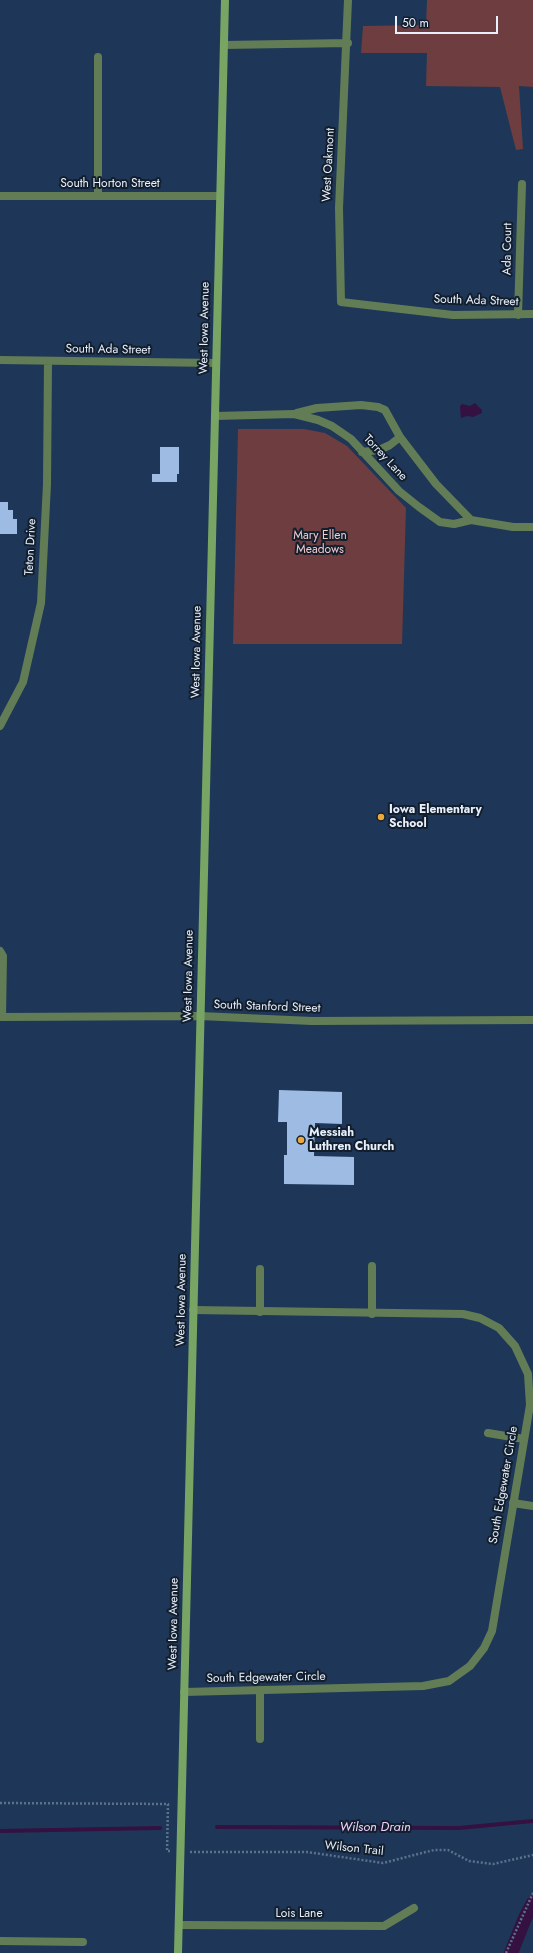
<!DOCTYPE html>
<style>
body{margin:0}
#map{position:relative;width:533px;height:1953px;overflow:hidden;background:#1e3758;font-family:Jost,sans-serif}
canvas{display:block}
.scale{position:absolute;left:395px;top:16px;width:103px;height:18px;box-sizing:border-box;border:2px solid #e7f0fd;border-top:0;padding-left:5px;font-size:12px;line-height:14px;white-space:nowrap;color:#e7f0fd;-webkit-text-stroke:3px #131e2d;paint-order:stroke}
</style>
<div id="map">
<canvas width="533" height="1953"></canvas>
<div class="scale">50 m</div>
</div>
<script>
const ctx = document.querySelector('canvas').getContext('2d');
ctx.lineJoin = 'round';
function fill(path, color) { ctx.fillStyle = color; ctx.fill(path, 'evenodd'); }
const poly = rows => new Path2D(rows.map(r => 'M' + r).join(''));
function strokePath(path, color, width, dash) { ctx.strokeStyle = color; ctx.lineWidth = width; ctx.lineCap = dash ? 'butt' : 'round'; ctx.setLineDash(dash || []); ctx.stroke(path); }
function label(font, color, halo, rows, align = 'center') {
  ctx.font = font + ' Jost,sans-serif'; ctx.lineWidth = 4; ctx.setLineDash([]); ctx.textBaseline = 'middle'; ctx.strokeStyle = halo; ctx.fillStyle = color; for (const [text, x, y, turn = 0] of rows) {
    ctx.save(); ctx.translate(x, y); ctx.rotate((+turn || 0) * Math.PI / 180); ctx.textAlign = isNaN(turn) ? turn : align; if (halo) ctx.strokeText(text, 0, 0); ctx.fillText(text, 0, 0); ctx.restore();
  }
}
const green = poly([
 [427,0,533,0,533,87,519,86,523,149,516,150,500,87,426,86,427,53,361,53,363,26,426,25],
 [238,429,304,429,325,433,347,446,406,508,402,644,233,644]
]);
const water = poly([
 [475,403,482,410,482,413,473,417,467,416,461,418,460,406,462,404,470,406]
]);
const stream = poly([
 [217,1827,459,1828,533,1821],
 [0,1831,160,1828]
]);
const canal = poly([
 [511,1953,525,1918,533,1903]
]);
const building = poly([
 [160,447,179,447,179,474,177,474,177,482,152,482,152,474,160,474],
 [0,502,8,502,8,510,13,510,13,519,17,519,17,534,0,534],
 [279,1090,342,1092,342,1124,315,1123,314,1156,354,1157,354,1185,284,1184,284,1155,287,1155,287,1122,278,1122]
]);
const path = poly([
 [0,1803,168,1804,167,1851,171,1851],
 [190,1852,307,1852,383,1863,434,1850,448,1850,469,1861,493,1864,533,1855],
 [506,1953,533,1893]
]);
const lane = poly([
 [98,195,98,57],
 [260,1312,260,1269],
 [372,1314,372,1266],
 [488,1433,524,1439],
 [513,1503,533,1506],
 [260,1691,260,1739],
 [0,1941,83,1942]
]);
const street = poly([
 [348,0,339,208,341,302,453,315,533,314],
 [224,45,348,43],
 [0,196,220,196],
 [518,315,522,184],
 [0,360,216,363],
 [297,413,317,408,361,405,378,407,385,410,400,437,436,484,471,520],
 [215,416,294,414,318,420,332,426,351,439,399,491,419,507,440,522,454,524,471,520,513,527,533,527],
 [362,452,379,450,390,445,400,437],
 [0,726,23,682,41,603,47,484,48,361],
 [0,951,3,956,2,1017],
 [0,1017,200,1016,312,1021,533,1020],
 [184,1692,423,1686,449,1681,470,1666,484,1648,492,1631,530,1405,528,1374,515,1346,499,1328,480,1318,463,1314,193,1310],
 [179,1925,384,1926,414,1908]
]);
const secondary = poly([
 [178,1953,225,0]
]);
const markers = [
 [381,817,4,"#eca93a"],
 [301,1140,4,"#eca93a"]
];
const streetNames = [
 ["West Oakmont",329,165,-87],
 ["South Horton Street",110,184],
 ["Ada Court",508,249,-89],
 ["South Ada Street",476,301,2],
 ["West Iowa Avenue",205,328,-89],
 ["South Ada Street",108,350,1],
 ["Torrey Lane",385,458,47],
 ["Teton Drive",31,547,-87],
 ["West Iowa Avenue",197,652,-89],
 ["West Iowa Avenue",189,976,-89],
 ["South Stanford Street",267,1007,2],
 ["West Iowa Avenue",182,1300,-89],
 ["South Edgewater Circle",504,1485,-80],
 ["West Iowa Avenue",174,1624,-89],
 ["South Edgewater Circle",266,1678,-1],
 ["Wilson Trail",354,1849,6],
 ["Lois Lane",299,1914]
];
const parkNames = [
 ["Mary Ellen",320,536],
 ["Meadows",320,550]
];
const poiNames = [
 ["Iowa Elementary",389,810],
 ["School",389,824],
 ["Messiah",309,1133],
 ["Luthren Church",309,1147]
];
const waterNames = [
 ["Wilson Drain",375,1828]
];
fill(green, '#6d3d40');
fill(water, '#341141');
strokePath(stream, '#341141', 4);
strokePath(canal, '#341141', 14);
fill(building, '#9dbbe3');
strokePath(path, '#5d718c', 2.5, [2, 2]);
strokePath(lane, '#627d55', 8);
strokePath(street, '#627d55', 8);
strokePath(secondary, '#79a564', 8);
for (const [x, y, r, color] of markers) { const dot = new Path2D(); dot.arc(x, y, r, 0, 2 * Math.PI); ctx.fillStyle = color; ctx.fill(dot); strokePath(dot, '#131e2d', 1.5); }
label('12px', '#e7f0fd', '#131e2d', streetNames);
label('12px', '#f3c9ca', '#131e2d', parkNames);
label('bold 12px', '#e7f0fd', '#131e2d', poiNames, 'left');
label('italic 13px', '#f1d0ff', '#131e2d', waterNames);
</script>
